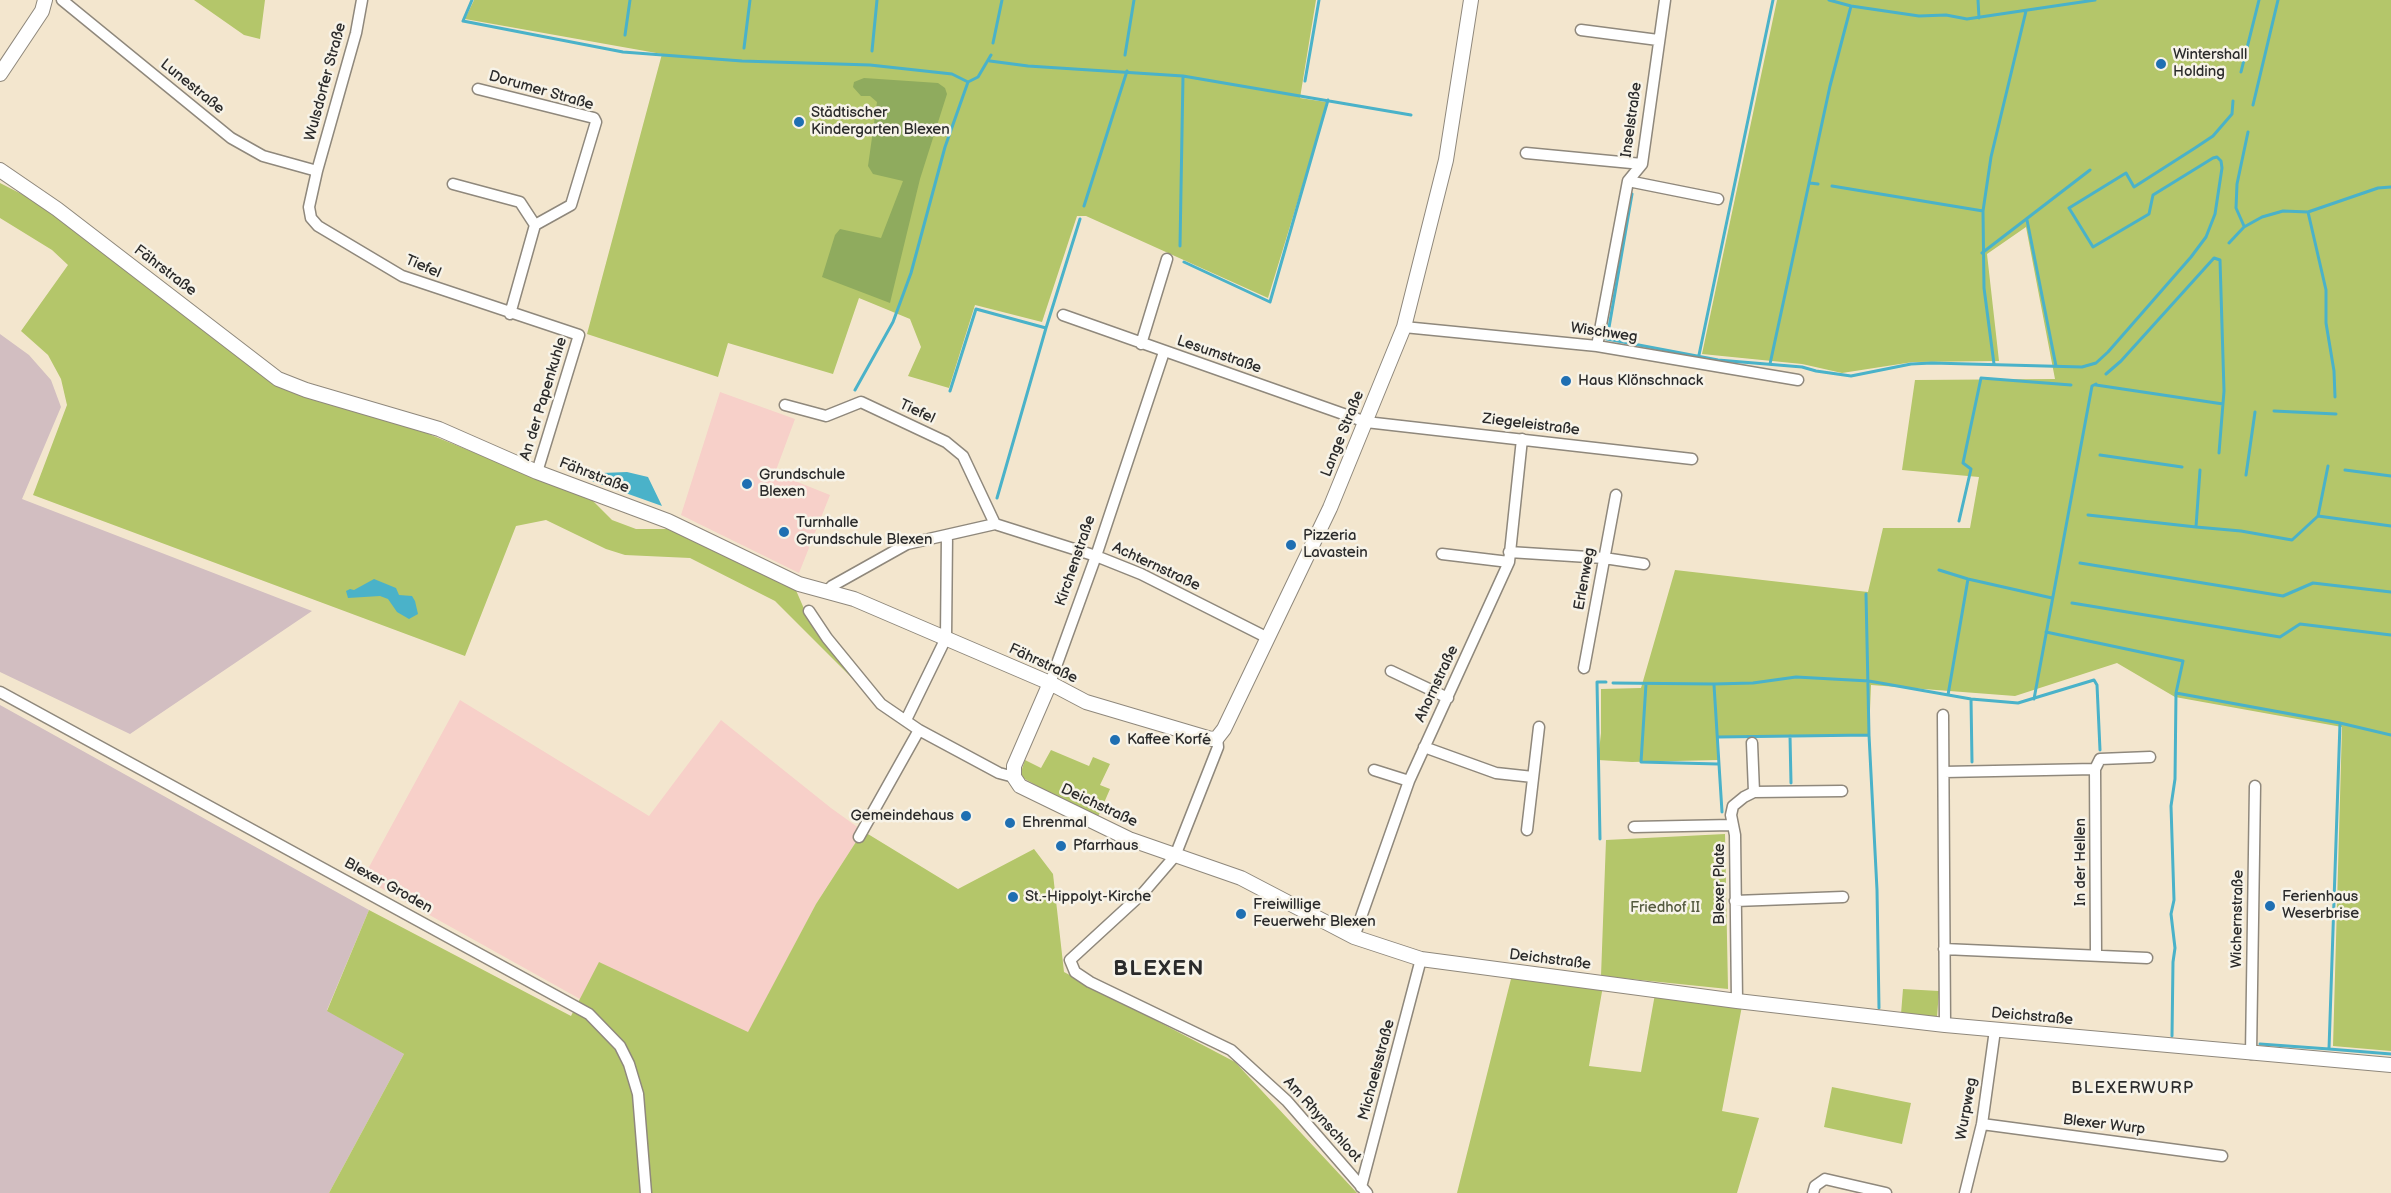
<!DOCTYPE html>
<meta charset="utf-8">
<style>
body{margin:0}
canvas{display:block;background:#f3e6ce}
</style>
<canvas width="2391" height="1193"></canvas>
<script>
const ctx = document.querySelector('canvas').getContext('2d');
ctx.lineJoin = 'round';
function fill(path, color) { ctx.fillStyle = color; ctx.fill(path, 'evenodd'); }
const poly = rows => new Path2D(rows.map(r => 'M' + r).join(''));
function strokePath(path, color, width, dash) { ctx.strokeStyle = color; ctx.lineWidth = width; ctx.lineCap = dash ? 'butt' : 'round'; ctx.setLineDash(dash || []); ctx.stroke(path); }
function label(font, color, halo, rows, align = 'center') {
  ctx.font = font + ' "Balsamiq Sans",sans-serif'; ctx.lineWidth = 5; ctx.setLineDash([]); ctx.textBaseline = 'middle'; ctx.strokeStyle = halo; ctx.fillStyle = color; for (const [text, x, y, turn = 0] of rows) {
    ctx.save(); ctx.translate(x, y); ctx.rotate((+turn || 0) * Math.PI / 180); ctx.textAlign = isNaN(turn) ? turn : align; if (halo) ctx.strokeText(text, 0, 0); ctx.fillText(text, 0, 0); ctx.restore();
  }
}
const built = poly([
 [720,392,795,419,775,473,830,495,799,573,681,515],
 [460,700,649,816,721,720,831,808,863,831,816,904,747,1035,599,963,580,999,363,878]
]);
const industrial = poly([
 [0,334,29,355,51,380,61,407,22,499,312,611,130,734,0,672],
 [0,705,369,910,327,1010,404,1054,329,1193,0,1193]
]);
const green = poly([
 [194,0,265,0,260,39,244,35],
 [474,0,1316,0,1300,98,1326,102,1325,112,1268,298,1086,216,1077,216,1042,322,975,305,949,388,908,376,921,347,910,319,859,298,833,374,728,343,718,377,587,334,662,54,465,19],
 [1777,0,2391,0,2391,1051,2333,1046,2342,727,2175,697,2117,663,2015,696,1871,685,1869,735,1718,737,1719,760,1632,762,1598,760,1601,733,1601,689,1641,688,1675,570,1868,592,1883,528,1970,528,1979,477,1902,470,1915,380,2055,379,2026,227,1987,254,1999,361,1913,362,1842,373,1802,364,1702,354],
 [0,183,39,203,252,367,409,426,593,501,612,520,636,529,670,529,795,588,805,611,865,691,775,601,690,558,625,555,606,549,546,520,516,526,465,656,33,495,67,405,61,379,48,355,21,331,68,265,52,250,0,218],
 [1051,750,1089,766,1093,757,1110,764,1100,785,1110,789,1097,819,1023,778,1021,772,1025,760,1041,768],
 [863,831,958,889,1034,849,1053,874,1064,972,1235,1062,1357,1193,329,1193,404,1054,327,1011,369,910,571,1016,599,962,748,1032,816,904],
 [1725,834,1728,989,1601,976,1606,840],
 [1512,975,1603,986,1589,1066,1641,1072,1655,994,1742,1006,1722,1111,1759,1118,1737,1193,1457,1193],
 [1903,989,1939,991,1937,1017,1901,1014],
 [1832,1087,1911,1103,1902,1144,1824,1127]
]);
const forest = poly([
 [864,78,938,83,945,88,947,94,920,179,890,303,822,277,835,235,840,229,881,238,903,181,873,174,868,166,877,102,870,96,861,96,853,87,854,82]
]);
const water = poly([
 [627,472,648,477,662,506,589,480,602,473],
 [374,579,396,588,399,595,412,596,415,601,418,614,409,619,397,612,388,599,380,596,348,598,346,591,350,589,354,590]
]);
const stream = poly([
 [472,0,463,21,623,52,742,61,870,65,952,74,968,82],
 [1829,0,1851,6,1919,16,1946,15,1967,19,2095,0],
 [1978,0,1979,18],
 [625,35,630,0],
 [993,43,1002,0],
 [744,48,750,0],
 [872,51,877,0],
 [1125,55,1134,0],
 [990,61,1028,66,1183,76,1411,115],
 [2241,72,2259,0],
 [1305,81,1319,0],
 [2253,105,2278,0],
 [1810,183,1818,184],
 [1832,186,1983,211],
 [1632,194,1607,339,1718,360,1802,367,1816,371,1851,376,1911,364,1932,363,2082,367,2096,363,2108,352,2191,257,2206,237,2215,214,2222,168,2221,161,2217,157,2213,158,2153,195,2149,214,2093,247,2069,208,2126,173,2134,187,2195,148,2213,136,2232,114,2233,101],
 [1084,206,1127,71],
 [2308,212,2378,188,2391,187],
 [2027,220,2056,366],
 [2244,226,2236,208,2237,184,2248,132],
 [2229,243,2244,227,2262,217,2283,211,2308,212,2326,290,2326,323,2334,371,2335,397],
 [1180,246,1183,76],
 [1982,253,2090,170],
 [1184,262,1270,302,1328,100],
 [1699,355,1773,0],
 [1770,364,1830,86,1851,6],
 [1994,364,1984,288,1983,211,1991,157,2026,11],
 [2106,374,2121,361,2214,258,2220,260,2224,391,2219,453],
 [2096,385,2223,404],
 [855,390,893,322,911,273,945,147,968,82,978,77,991,55],
 [950,391,976,309,1046,328],
 [2274,411,2336,414],
 [2100,455,2182,467],
 [2200,470,2196,527,2241,531,2292,540,2318,516,2391,526],
 [2345,470,2391,476],
 [2246,475,2255,412],
 [997,498,1046,328,1080,219],
 [2088,515,2196,527],
 [2318,516,2328,466],
 [1959,521,1971,469,1963,463,1981,378,2071,385],
 [2080,563,2283,596,2313,583,2391,592],
 [1939,570,1968,579,2052,598],
 [1866,594,1869,735,1877,890,1879,1008],
 [2072,603,2280,637,2300,624,2391,635],
 [2046,632,2183,661,2176,693,2175,779,2171,806,2174,900,2171,914,2175,948,2173,962,2172,1036],
 [1613,683,1714,684,1753,683,1796,677,1869,681,1971,699,2018,703,2094,680,2097,685,2100,750],
 [1646,684,1641,762,1718,764],
 [1714,685,1722,812],
 [2176,693,2340,723,2391,735],
 [1948,695,1968,579],
 [1971,699,1972,762],
 [2034,699,2092,386,2096,384],
 [2340,723,2329,1049,2391,1054],
 [1790,736,1791,783],
 [1718,737,1869,735],
 [1600,839,1597,682,1606,682],
 [2260,1044,2329,1049]
]);
const street = poly([
 [62,0,231,138,263,156,317,171],
 [362,0,356,33,317,171,309,207,311,218,318,226,402,276,579,335,537,472],
 [1581,30,1658,40],
 [478,89,594,118,596,122,571,205,535,225,510,314],
 [1526,153,1642,164],
 [1628,181,1718,199],
 [453,184,520,202,535,225],
 [1063,315,1366,422,1692,459],
 [1404,327,1597,346,1798,380],
 [1141,344,1167,259],
 [1597,346,1628,181,1642,164,1665,0],
 [785,405,826,416,861,402,946,442,963,456,995,524],
 [1509,552,1604,558,1644,564],
 [1442,554,1509,562],
 [827,591,832,586,907,544,995,524,1096,556,1141,574,1268,638],
 [809,611,827,638,881,704,919,730,999,773,1014,777],
 [1584,668,1616,495],
 [1391,671,1448,698],
 [1050,683,1096,556,1164,352],
 [0,692,589,1014,620,1046,629,1064,638,1094,646,1193],
 [1943,715,1945,1025],
 [906,720,946,638,947,535],
 [1217,738,1218,747,1175,856,1144,892,1070,960,1075,972,1090,982,1231,1050,1287,1101,1367,1193],
 [1424,747,1496,773,1533,777],
 [2095,769,2096,955],
 [1374,770,1409,781],
 [1944,772,2095,769,2100,759,2150,757],
 [1754,792,1842,791],
 [1634,827,1732,825],
 [1527,830,1539,727],
 [859,837,919,730],
 [1735,901,1843,897],
 [1354,937,1409,781,1509,562,1522,439],
 [1944,949,2147,958],
 [1737,1001,1735,835,1731,815,1733,806,1744,797,1754,792,1752,743],
 [2251,1054,2255,786],
 [1982,1124,2222,1156],
 [1361,1187,1421,959],
 [1813,1193,1815,1186,1825,1179,1886,1193],
 [1965,1193,1982,1124,1995,1030]
]);
const secondary = poly([
 [0,74,42,11,45,0],
 [0,170,57,209,278,379,306,390,439,429,537,472,668,521,799,584,854,599,1050,683,1086,702,1211,739,1217,738,1224,729,1330,508,1404,327,1446,160,1471,0],
 [1050,683,1014,766,1014,777,1020,786,1129,839,1241,878,1354,937,1421,959,1737,1001,1945,1025,2391,1065]
]);
const markers = [
 [2161,64,6,"#1f6fb2"],
 [799,122,6,"#1f6fb2"],
 [1566,381,6,"#1f6fb2"],
 [747,484,6,"#1f6fb2"],
 [784,532,6,"#1f6fb2"],
 [1291,545,6,"#1f6fb2"],
 [1115,740,6,"#1f6fb2"],
 [966,816,6,"#1f6fb2"],
 [1010,823,6,"#1f6fb2"],
 [1061,846,6,"#1f6fb2"],
 [1013,897,6,"#1f6fb2"],
 [2270,906,6,"#1f6fb2"],
 [1241,914,6,"#1f6fb2"]
];
const poiNames = [
 ["Wintershall",2173,55],
 ["Holding",2173,72],
 ["Städtischer",811,113],
 ["Kindergarten Blexen",811,130],
 ["Haus Klönschnack",1578,381],
 ["Grundschule",759,475],
 ["Blexen",759,492],
 ["Turnhalle",796,523],
 ["Grundschule Blexen",796,540],
 ["Pizzeria",1303,536],
 ["Lavastein",1303,553],
 ["Kaffee Korfé",1127,740],
 ["Gemeindehaus",954,816,"right"],
 ["Ehrenmal",1022,823],
 ["Pfarrhaus",1073,846],
 ["St.-Hippolyt-Kirche",1025,897],
 ["Ferienhaus",2282,897],
 ["Weserbrise",2282,914],
 ["Freiwillige",1253,905],
 ["Feuerwehr Blexen",1253,922]
];
const streetNames = [
 ["Wulsdorfer Straße",326,82,-75],
 ["Lunestraße",192,87,39],
 ["Dorumer Straße",541,91,16],
 ["Inselstraße",1632,120,-82],
 ["Tiefel",423,267,23],
 ["Fährstraße",165,271,37],
 ["Wischweg",1604,333,8],
 ["Lesumstraße",1219,355,19],
 ["An der Papenkuhle",544,399,-73],
 ["Tiefel",917,412,25],
 ["Ziegeleistraße",1531,425,7],
 ["Lange Straße",1343,434,-68],
 ["Fährstraße",594,476,21],
 ["Kirchenstraße",1076,561,-71],
 ["Achternstraße",1156,567,25],
 ["Erlenweg",1585,579,-80],
 ["Fährstraße",1043,664,25],
 ["Ahornstraße",1437,684,-65],
 ["Deichstraße",1099,806,25],
 ["In der Hellen",2081,862,-90],
 ["Blexer Plate",1720,884,-90],
 ["Blexer Groden",388,886,29],
 ["Wichernstraße",2238,919,-89],
 ["Deichstraße",1550,960,7],
 ["Deichstraße",2032,1017,5],
 ["Michaelsstraße",1377,1070,-75],
 ["Wurpweg",1967,1109,-80],
 ["Am Rhynschloot",1322,1120,48],
 ["Blexer Wurp",2104,1125,7]
];
const parkNames = [
 ["Friedhof II",1665,908]
];
const neighbourhoodNames = [
 ["BLEXERWURP",2133,1089]
];
const districtNames = [
 ["BLEXEN",1159,970]
];
fill(built, '#f7d0c9');
fill(industrial, '#d2bec1');
fill(green, '#b4c66a');
fill(forest, '#8fab5e');
fill(water, '#4ab2c9');
strokePath(stream, '#4ab2c9', 3);
strokePath(street, '#8f887c', 13);
strokePath(secondary, '#8f887c', 16);
strokePath(street, '#fff', 10);
strokePath(secondary, '#fff', 14);
for (const [x, y, r, color] of markers) { const dot = new Path2D(); dot.arc(x, y, r, 0, 2 * Math.PI); ctx.fillStyle = color; ctx.fill(dot); strokePath(dot, '#f7f3e8', 2); }
label('15px', '#2b2b2b', '#f7f3e8', poiNames, 'left');
label('15px', '#2b2b2b', '#f7f3e8', streetNames);
label('15px', '#545a3e', '#f7f3e8', parkNames);
ctx.letterSpacing = '1.5px';
label('16px', '#2b2b2b', '#f7f3e8', neighbourhoodNames);
ctx.letterSpacing = '0px';
ctx.letterSpacing = '1.5px';
label('bold 21px', '#2b2b2b', '#f7f3e8', districtNames);
ctx.letterSpacing = '0px';
</script>
